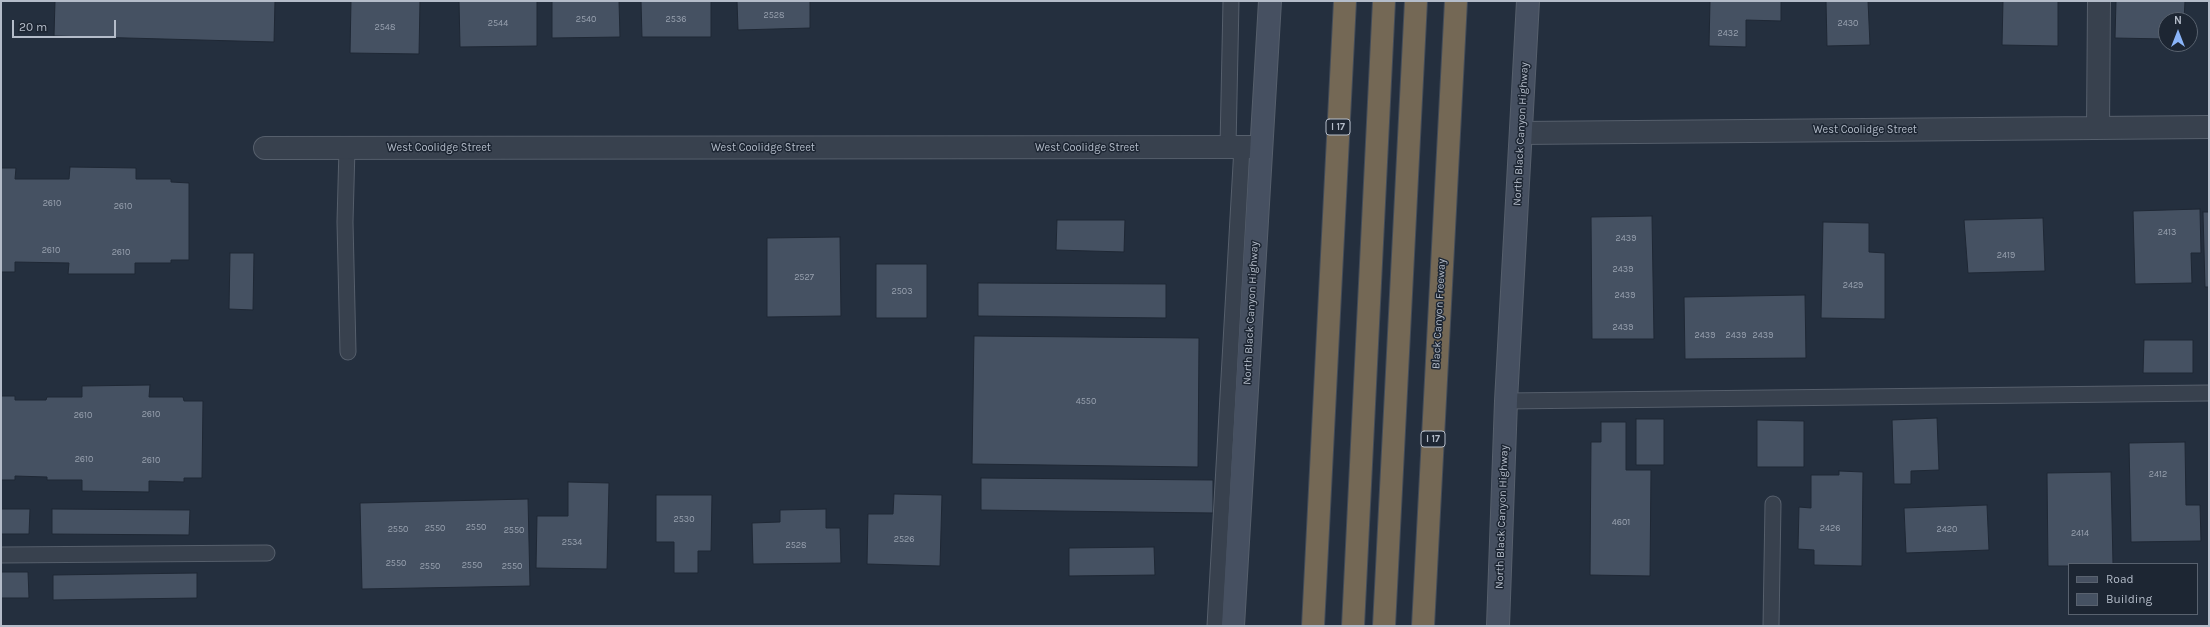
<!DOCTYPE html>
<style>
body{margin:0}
#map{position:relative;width:2210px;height:627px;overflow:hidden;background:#242f3e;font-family:Karla,sans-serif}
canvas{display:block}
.frame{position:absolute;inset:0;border:2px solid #b4bcc9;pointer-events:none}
.legend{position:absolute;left:2068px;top:563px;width:130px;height:52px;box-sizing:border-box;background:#1d2633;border:1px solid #59626f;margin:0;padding:5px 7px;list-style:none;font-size:12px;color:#b4bcc9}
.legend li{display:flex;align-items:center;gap:8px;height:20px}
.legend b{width:20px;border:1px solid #59626f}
.north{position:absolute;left:2158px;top:12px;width:40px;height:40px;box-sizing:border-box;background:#1d2633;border:1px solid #59626f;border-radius:50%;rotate:0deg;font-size:11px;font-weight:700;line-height:16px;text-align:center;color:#b4bcc9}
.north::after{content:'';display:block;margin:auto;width:14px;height:18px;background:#8ab4f8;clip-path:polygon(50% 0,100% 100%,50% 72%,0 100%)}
.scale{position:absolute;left:12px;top:20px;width:104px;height:18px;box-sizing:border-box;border:2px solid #b4bcc9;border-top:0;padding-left:5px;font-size:12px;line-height:14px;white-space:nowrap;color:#b4bcc9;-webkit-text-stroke:3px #1d2633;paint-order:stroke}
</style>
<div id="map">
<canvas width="2210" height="627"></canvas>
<div class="frame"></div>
<ul class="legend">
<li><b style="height:5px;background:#465061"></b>Road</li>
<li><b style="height:11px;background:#455162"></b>Building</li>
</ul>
<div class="north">N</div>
<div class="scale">20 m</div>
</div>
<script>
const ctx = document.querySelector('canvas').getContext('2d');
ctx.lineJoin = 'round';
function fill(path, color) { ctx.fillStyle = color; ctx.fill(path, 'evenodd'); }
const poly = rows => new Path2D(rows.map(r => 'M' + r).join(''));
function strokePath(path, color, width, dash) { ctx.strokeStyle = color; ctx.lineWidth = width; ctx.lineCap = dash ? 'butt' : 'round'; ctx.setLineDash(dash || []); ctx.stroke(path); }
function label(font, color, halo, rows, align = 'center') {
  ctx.font = font + ' Karla,sans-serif'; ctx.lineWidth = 3; ctx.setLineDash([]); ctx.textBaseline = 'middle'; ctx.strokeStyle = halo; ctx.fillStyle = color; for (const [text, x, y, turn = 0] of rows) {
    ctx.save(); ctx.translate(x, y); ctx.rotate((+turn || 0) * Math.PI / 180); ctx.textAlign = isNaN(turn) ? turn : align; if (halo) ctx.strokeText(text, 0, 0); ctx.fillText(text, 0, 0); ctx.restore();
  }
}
const building = poly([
 [55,1,275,1,274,42,54,36,55,1],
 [351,1,420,1,419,54,350,53,351,1],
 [459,1,537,1,537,46,460,47,459,1],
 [552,1,619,1,620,37,552,38,552,1],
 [641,1,711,1,711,37,642,37,641,1],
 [737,1,810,1,810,28,738,30,737,1],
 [1710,1,1781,1,1781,21,1746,20,1746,47,1709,46,1710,1],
 [1826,1,1868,1,1870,45,1827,46,1826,1],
 [2003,1,2058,1,2058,46,2002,45,2003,1],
 [2116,1,2185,1,2184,20,2166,20,2166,39,2115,38,2116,1],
 [70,167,136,168,136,179,171,179,171,182,189,183,189,260,171,260,171,263,135,263,135,274,68,274,69,263,15,262,15,272,1,272,1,168,16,168,15,179,69,179,70,167],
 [2200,209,2201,253,2191,253,2192,283,2135,284,2133,211,2200,209],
 [2203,212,2209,212,2209,287,2205,287,2203,212],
 [1652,216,1654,339,1592,339,1591,217,1652,216],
 [2043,218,2045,271,1968,273,1964,220,2043,218],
 [1057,220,1125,220,1124,252,1056,250,1057,220],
 [1823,222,1869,223,1869,252,1885,253,1885,319,1821,318,1823,222],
 [840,237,841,316,767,317,767,238,840,237],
 [230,253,254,253,253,310,229,309,230,253],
 [876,264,927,264,927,318,876,318,876,264],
 [978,283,1166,284,1166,318,978,316,978,283],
 [1805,295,1806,358,1685,359,1684,297,1805,295],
 [974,336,1199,338,1198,467,972,464,974,336],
 [2144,340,2193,340,2193,373,2143,373,2144,340],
 [150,385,149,397,183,397,184,401,203,401,202,478,184,478,184,482,149,481,149,492,82,491,82,480,47,480,47,477,15,476,15,480,1,480,1,396,15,396,15,400,46,400,47,397,82,397,82,386,150,385],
 [1937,418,1939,470,1911,471,1911,484,1894,484,1892,420,1937,418],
 [1636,419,1664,419,1664,465,1636,465,1636,419],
 [1757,420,1804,421,1804,467,1757,467,1757,420],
 [1601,422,1626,422,1626,470,1651,470,1650,576,1590,575,1591,442,1601,442,1601,422],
 [2185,442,2186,505,2200,505,2201,541,2131,542,2129,443,2185,442],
 [1839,471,1863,472,1862,566,1814,565,1814,550,1798,549,1799,507,1811,508,1811,475,1839,475,1839,471],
 [2111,472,2113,564,2069,564,2069,566,2048,566,2047,473,2111,472],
 [981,478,1213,480,1213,513,981,510,981,478],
 [568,482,609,483,607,569,536,568,537,516,568,516,568,482],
 [894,494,942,495,940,566,867,564,868,514,893,514,894,494],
 [656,495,712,495,711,551,698,551,698,573,674,573,674,542,656,542,656,495],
 [528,499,530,586,362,589,360,503,528,499],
 [1987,505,1989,550,1906,553,1904,508,1987,505],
 [1,509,30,509,29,534,1,534,1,509],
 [52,509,190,510,189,535,52,534,52,509],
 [826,509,826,528,840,528,841,563,753,564,752,523,780,522,780,510,826,509],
 [1154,547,1155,575,1069,576,1069,548,1154,547],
 [1,572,28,572,29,598,1,598,1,572],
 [197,573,197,598,53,600,53,575,197,573]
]);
const service = poly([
 [1228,147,1231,1],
 [347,148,345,222,348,352],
 [1506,401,2209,393],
 [1,555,267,553],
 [1215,626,1242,147],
 [1771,626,1773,504]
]);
const minor = poly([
 [2098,128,2099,1],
 [1521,133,2209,127],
 [265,148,1260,147]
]);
const secondary = poly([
 [1233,626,1270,1],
 [1498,626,1506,401,1528,1]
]);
const motorway = poly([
 [1313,626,1345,1],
 [1353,626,1384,1],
 [1384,626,1416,1],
 [1423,626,1456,1]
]);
const numberNames = [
 ["2528",774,15],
 ["2540",586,19],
 ["2536",676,19],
 ["2544",498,23],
 ["2430",1848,23],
 ["2548",385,27],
 ["2432",1728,33],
 ["2610",52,203],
 ["2610",123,206],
 ["2413",2167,232],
 ["2439",1626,238],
 ["2610",51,250],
 ["2610",121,252],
 ["2419",2006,255],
 ["2439",1623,269],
 ["2527",804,277],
 ["2429",1853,285],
 ["2503",902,291],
 ["2439",1625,295],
 ["2439",1623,327],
 ["2439",1705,335],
 ["2439",1736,335],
 ["2439",1763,335],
 ["4550",1086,401],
 ["2610",151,414],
 ["2610",83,415],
 ["2610",84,459],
 ["2610",151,460],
 ["2412",2158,474],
 ["2530",684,519],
 ["4601",1621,522],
 ["2550",476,527],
 ["2550",435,528],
 ["2426",1830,528],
 ["2550",398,529],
 ["2420",1947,529],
 ["2550",514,530],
 ["2414",2080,533],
 ["2526",904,539],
 ["2534",572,542],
 ["2528",796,545],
 ["2550",396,563],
 ["2550",472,565],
 ["2550",430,566],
 ["2550",512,566]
];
const shields = [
 [1338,127,24],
 [1433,439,24]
];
const shieldNames = [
 ["I 17",1338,127],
 ["I 17",1433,439]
];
const streetNames = [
 ["West Coolidge Street",1865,130],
 ["North Black Canyon Highway",1521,134,-87],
 ["West Coolidge Street",439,148],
 ["West Coolidge Street",763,148],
 ["West Coolidge Street",1087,148],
 ["North Black Canyon Highway",1251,313,-87],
 ["Black Canyon Freeway",1439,314,-87],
 ["North Black Canyon Highway",1502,517,-88]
];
fill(building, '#455162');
strokePath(building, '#1f2835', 1);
strokePath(service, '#565f6c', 17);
strokePath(minor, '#565f6c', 24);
strokePath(secondary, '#565f6c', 24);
strokePath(motorway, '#434c59', 24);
strokePath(service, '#38414e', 15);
strokePath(minor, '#38414e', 22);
strokePath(secondary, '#465061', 22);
strokePath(motorway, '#746855', 22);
label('9px', '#98a1af', null, numberNames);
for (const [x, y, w] of shields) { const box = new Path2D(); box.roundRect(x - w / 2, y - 8, w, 16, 3); ctx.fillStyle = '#1d2633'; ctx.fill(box); strokePath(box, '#b4bcc9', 1); }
label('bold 10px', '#b4bcc9', null, shieldNames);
label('11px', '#b4bcc9', '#1d2633', streetNames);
</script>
